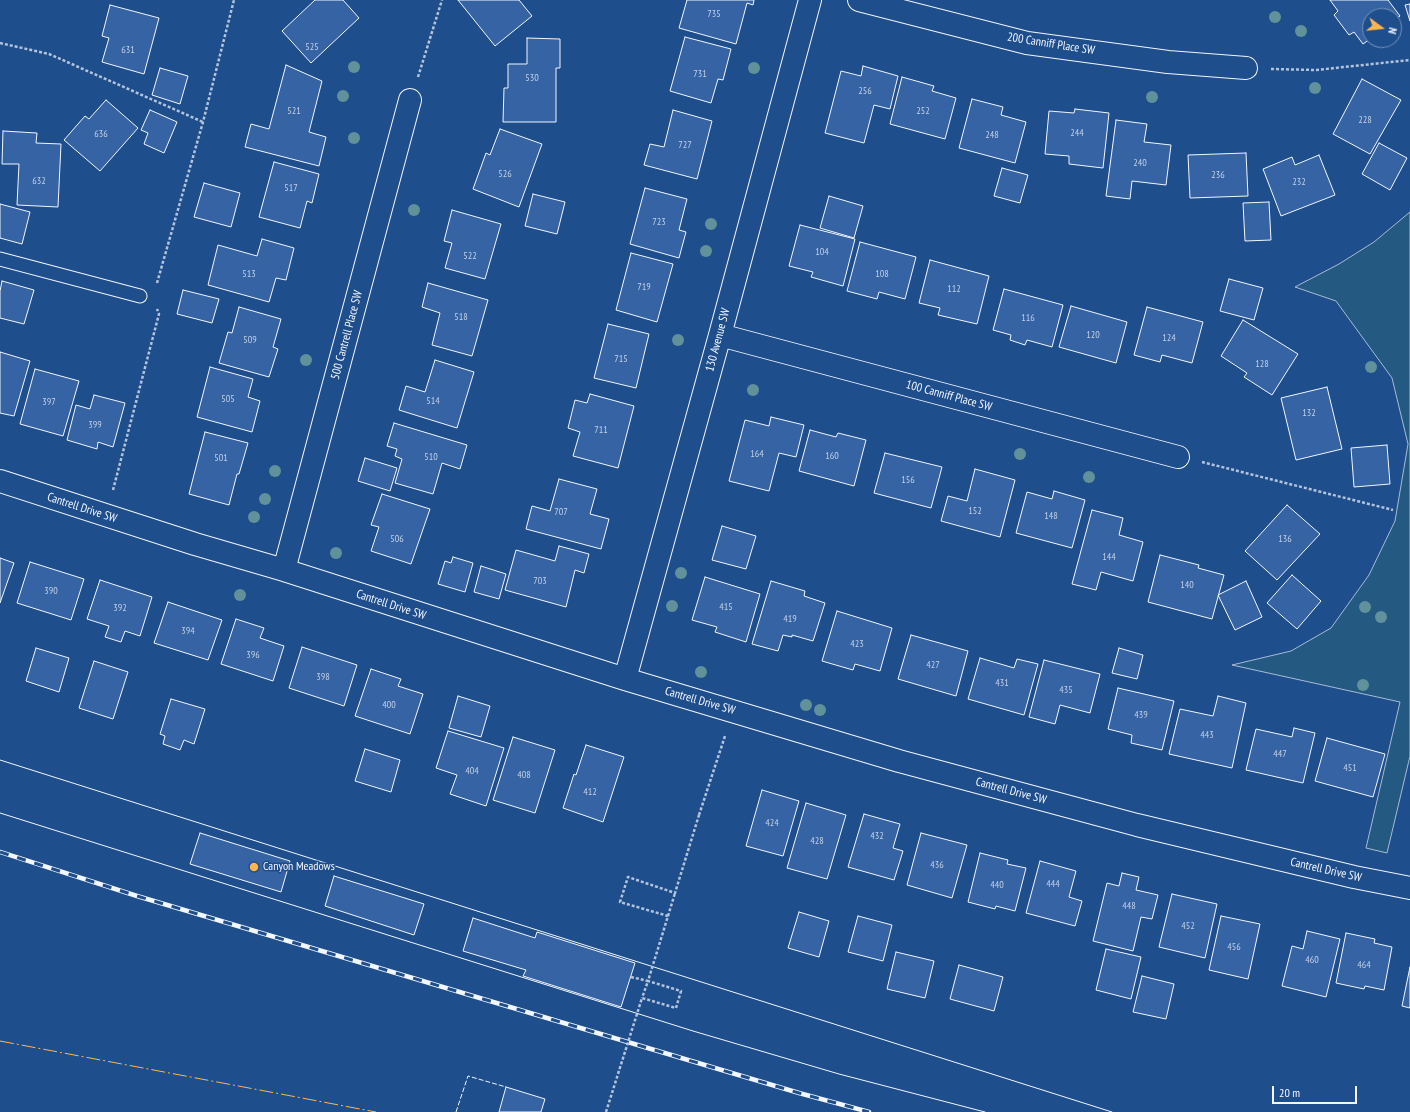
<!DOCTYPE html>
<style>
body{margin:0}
#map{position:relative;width:1410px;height:1112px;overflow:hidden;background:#1f4e8c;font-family:"PT Sans Narrow",sans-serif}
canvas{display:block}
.north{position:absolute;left:1362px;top:8px;width:40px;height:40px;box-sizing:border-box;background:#1f4e8c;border:1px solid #7391ba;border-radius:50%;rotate:105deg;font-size:11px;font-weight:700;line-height:16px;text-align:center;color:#f2f6ff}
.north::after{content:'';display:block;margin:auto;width:14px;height:18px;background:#ffb74d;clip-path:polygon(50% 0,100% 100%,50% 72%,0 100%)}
.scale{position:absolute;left:1272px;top:1086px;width:85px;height:18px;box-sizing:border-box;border:2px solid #f2f6ff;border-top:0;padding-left:5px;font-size:12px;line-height:14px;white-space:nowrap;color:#f2f6ff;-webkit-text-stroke:3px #1f4e8c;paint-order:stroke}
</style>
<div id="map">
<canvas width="1410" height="1112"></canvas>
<div class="north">N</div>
<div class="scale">20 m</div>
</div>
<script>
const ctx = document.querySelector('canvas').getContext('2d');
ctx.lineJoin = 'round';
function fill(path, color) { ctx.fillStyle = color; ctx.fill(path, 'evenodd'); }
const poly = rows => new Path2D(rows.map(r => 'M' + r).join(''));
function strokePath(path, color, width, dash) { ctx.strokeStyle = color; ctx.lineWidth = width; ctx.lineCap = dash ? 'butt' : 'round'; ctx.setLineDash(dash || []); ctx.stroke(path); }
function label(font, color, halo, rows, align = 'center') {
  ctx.font = font + ' "PT Sans Narrow",sans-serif'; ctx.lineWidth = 3; ctx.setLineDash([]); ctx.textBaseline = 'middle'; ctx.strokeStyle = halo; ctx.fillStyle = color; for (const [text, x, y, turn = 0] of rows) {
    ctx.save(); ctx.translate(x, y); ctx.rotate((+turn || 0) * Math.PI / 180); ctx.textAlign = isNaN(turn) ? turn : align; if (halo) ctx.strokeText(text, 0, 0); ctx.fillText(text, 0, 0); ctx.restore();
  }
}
const green = poly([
 [1410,212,1410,756,1387,853,1366,848,1400,702,1232,665,1291,651,1331,628,1369,575,1395,521,1408,444,1392,378,1336,301,1295,287,1339,264,1374,242,1410,212]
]);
const building = poly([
 [315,0,343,0,359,18,311,63,282,31,315,0],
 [458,0,519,0,532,16,495,46,458,0],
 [687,0,754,0,753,5,747,3,736,44,679,28,687,0],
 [1330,0,1388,0,1400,16,1394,20,1394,16,1370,16,1370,39,1363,44,1354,32,1349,35,1334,15,1338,11,1330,0],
 [1410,4,1410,21,1405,5,1410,4],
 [110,5,159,18,144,74,102,62,109,38,102,36,110,5],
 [685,37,731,49,723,80,718,79,711,103,670,91,685,37],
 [527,38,560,39,560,68,556,68,556,122,503,122,504,88,508,88,508,64,527,64,527,38],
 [286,65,322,81,309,132,326,137,319,166,245,147,251,124,269,129,286,65],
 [863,66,898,76,890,109,874,105,864,143,825,133,841,71,861,76,863,66],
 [160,68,188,76,180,104,152,95,160,68],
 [902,77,934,86,932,91,956,98,945,139,890,124,902,77],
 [1362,79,1401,100,1370,154,1333,134,1362,79],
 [972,99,1003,107,1001,115,1026,122,1015,163,959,148,972,99],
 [106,100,138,128,100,171,64,140,85,116,89,119,106,100],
 [1075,109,1109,113,1103,168,1069,164,1069,156,1045,154,1049,111,1074,113,1075,109],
 [150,110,177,122,164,153,144,144,148,133,141,130,150,110],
 [673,110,712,121,697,179,644,165,650,144,664,147,673,110],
 [1116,120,1147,124,1144,142,1171,145,1166,185,1132,181,1130,199,1106,196,1116,120],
 [500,129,542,144,519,207,473,189,486,153,490,155,500,129],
 [3,131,37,133,36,143,61,144,58,207,17,205,19,164,2,164,3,131],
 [1379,143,1407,158,1390,190,1362,174,1379,143],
 [1246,153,1248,196,1190,198,1188,155,1246,153],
 [1319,155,1335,195,1281,216,1263,169,1292,157,1295,165,1319,155],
 [274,162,319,174,312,203,307,201,300,228,259,217,274,162],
 [1002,168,1028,175,1020,203,994,196,1002,168],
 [204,183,240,193,231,227,194,217,204,183],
 [645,188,687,199,679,230,686,232,679,258,630,244,645,188],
 [533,194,565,202,557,234,525,226,533,194],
 [829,196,863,206,854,238,820,228,829,196],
 [1269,202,1271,240,1245,241,1243,203,1269,202],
 [0,204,30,212,22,244,0,238,0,204],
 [452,210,501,224,485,279,445,268,452,243,444,241,452,210],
 [800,225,855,239,843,286,811,277,813,272,789,266,800,225],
 [262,239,294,248,286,280,276,278,269,302,208,285,218,245,257,256,262,239],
 [860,242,916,257,905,299,879,292,877,299,847,291,860,242],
 [631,253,673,264,657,322,616,310,631,253],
 [930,260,989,276,977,324,938,315,940,308,919,303,930,260],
 [1229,279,1263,288,1254,320,1220,311,1229,279],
 [2,281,34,290,24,324,0,318,0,291,2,281],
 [428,283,488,300,472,356,432,345,440,313,422,307,428,283],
 [1004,289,1063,305,1052,347,1027,340,1025,345,1010,340,1011,335,993,330,1004,289],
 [183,290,219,299,212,323,177,314,183,290],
 [1071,306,1127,322,1116,363,1059,347,1071,306],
 [239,307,281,319,273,347,278,349,269,377,219,363,228,332,232,333,239,307],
 [1147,307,1203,322,1192,363,1162,355,1160,362,1134,355,1147,307],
 [1243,320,1298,354,1272,395,1244,377,1247,373,1221,356,1243,320],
 [608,324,649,334,636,388,594,378,608,324],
 [0,352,30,361,14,416,0,413,0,352],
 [435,360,474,372,457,428,399,410,406,386,425,392,435,360],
 [210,367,253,379,248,397,260,401,252,432,197,417,210,367],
 [35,369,79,381,63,436,20,424,35,369],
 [1327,387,1342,449,1296,460,1281,398,1327,387],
 [590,394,634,406,618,468,573,456,580,432,568,428,575,400,587,403,590,394],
 [94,395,125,403,113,447,98,442,97,449,67,440,76,405,90,409,94,395],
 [771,417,804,425,796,457,779,453,769,491,729,481,745,420,769,426,771,417],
 [394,423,467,445,460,469,442,463,433,494,395,483,402,459,395,456,397,449,387,446,394,423],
 [810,430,836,437,838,433,866,440,854,486,799,471,810,430],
 [205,432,248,443,239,474,237,474,229,505,189,494,205,432],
 [1387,445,1390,484,1354,487,1351,448,1387,445],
 [885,453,942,467,931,508,874,493,885,453],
 [365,458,397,468,390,491,358,481,365,458],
 [975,469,1015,480,1000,537,941,521,948,496,967,501,975,469],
 [559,479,597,489,590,514,609,519,601,549,526,529,532,506,550,511,559,479],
 [1054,491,1085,500,1072,548,1016,533,1027,492,1052,499,1054,491],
 [382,494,430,509,411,564,371,551,379,527,371,525,382,494],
 [1287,505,1320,534,1277,580,1245,551,1287,505],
 [1092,510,1123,518,1119,535,1143,542,1133,581,1101,572,1096,590,1072,584,1092,510],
 [722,526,756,536,746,569,712,560,722,526],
 [559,546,589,554,584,573,575,570,566,607,505,590,516,550,555,561,559,546],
 [1160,555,1199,565,1198,568,1224,575,1212,619,1148,602,1160,555],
 [453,557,473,563,465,592,438,584,445,561,451,563,453,557],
 [0,558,14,563,0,603,0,558],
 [30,562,84,579,71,620,17,603,30,562],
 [481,566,506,574,499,599,474,592,481,566],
 [1292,575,1321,601,1297,629,1267,603,1292,575],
 [705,577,760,594,746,642,715,632,717,627,692,620,705,577],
 [100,580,152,597,140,636,125,631,121,642,105,637,109,626,87,619,100,580],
 [771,581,805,591,804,596,825,603,813,641,792,635,792,637,783,635,778,651,752,644,771,581],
 [1246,581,1262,617,1235,630,1218,595,1246,581],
 [168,602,222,620,208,660,154,643,168,602],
 [837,611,892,628,880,671,855,664,853,670,822,661,837,611],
 [236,619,264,628,260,638,284,646,273,681,221,664,236,619],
 [911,635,968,651,956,696,898,679,911,635],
 [302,647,357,665,344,706,289,688,302,647],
 [36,648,69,658,59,692,26,681,36,648],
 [1119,648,1143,655,1137,679,1112,673,1119,648],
 [980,658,1014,668,1017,659,1038,664,1024,715,968,699,980,658],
 [1044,660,1100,674,1090,713,1060,705,1055,724,1029,717,1044,660],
 [94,661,128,672,113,719,79,708,94,661],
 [371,669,401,679,398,686,423,694,410,734,355,716,371,669],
 [1118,688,1174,701,1162,750,1131,743,1132,735,1108,729,1118,688],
 [458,696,490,706,481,737,449,728,458,696],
 [1218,696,1246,703,1232,768,1169,754,1180,709,1213,716,1218,696],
 [171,699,205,709,194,744,184,740,180,750,163,744,165,736,160,734,171,699],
 [1294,728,1315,733,1303,783,1246,770,1256,729,1292,737,1294,728],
 [448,731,504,748,486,806,450,794,457,775,436,768,448,731],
 [513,737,555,750,535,813,493,800,513,737],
 [1327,738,1385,754,1373,797,1315,781,1327,738],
 [586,745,624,757,603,822,563,808,574,774,576,775,586,745],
 [365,749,400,760,391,792,355,781,365,749],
 [762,790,799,801,783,856,746,846,762,790],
 [806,803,846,815,827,879,787,868,806,803],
 [864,814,900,824,893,848,903,851,894,880,848,867,864,814],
 [200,833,290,861,281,892,190,864,200,833],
 [921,833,967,845,952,898,907,885,921,833],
 [980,853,1008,860,1007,864,1026,868,1015,911,996,906,995,909,968,902,980,853],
 [1040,861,1076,871,1069,897,1082,901,1075,926,1026,913,1040,861],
 [1122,873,1139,877,1136,890,1158,895,1152,919,1141,917,1133,951,1093,941,1107,883,1119,886,1122,873],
 [334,876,424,904,414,935,325,906,334,876],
 [1172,894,1217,904,1205,958,1159,947,1172,894],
 [799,912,829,921,819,957,788,948,799,912],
 [858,916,892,925,883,961,848,952,858,916],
 [1221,916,1260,924,1248,979,1209,970,1221,916],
 [473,918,535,938,537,932,635,963,621,1007,523,976,526,970,463,951,473,918],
 [1307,931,1340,939,1326,997,1282,986,1292,946,1303,949,1307,931],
 [1346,933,1375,939,1374,943,1392,947,1384,990,1365,986,1364,989,1336,983,1346,933],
 [1106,949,1141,957,1131,999,1096,990,1106,949],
 [896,952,934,961,925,998,887,989,896,952],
 [959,965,1003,977,994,1011,950,999,959,965],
 [1410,967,1410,1008,1402,1006,1410,967],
 [1142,976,1174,984,1166,1019,1133,1012,1142,976],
 [506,1087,545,1099,541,1112,499,1112,506,1087]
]);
const path = poly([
 [0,43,49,54,203,122],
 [1271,69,1316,70,1410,60],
 [418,77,442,0],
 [157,283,203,122,234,0],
 [1202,462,1393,510],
 [113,490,159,314,157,309],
 [699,815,725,736],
 [668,916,675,893],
 [631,977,648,981,642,998]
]);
const service = poly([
 [0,259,140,296]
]);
const minor = poly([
 [859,0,1027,43,1168,62,1246,68],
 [720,335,1178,457],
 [0,481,195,544,284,570,625,679,899,761,1137,825,1354,877,1410,888],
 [284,570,410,100],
 [625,679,720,335,810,0]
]);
const tram = poly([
 [0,760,1112,1112],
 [0,813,693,1031,839,1074,985,1112]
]);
const rail = poly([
 [0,852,137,896,799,1093,869,1112]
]);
const pathBridge = poly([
 [606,1112,642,998,676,1008,681,991,648,981,668,916,620,902,628,877,675,893,699,815]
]);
const fence = poly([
 [456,1112,468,1076,506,1087]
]);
const power = poly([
 [0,1041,376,1112]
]);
const trees = [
 [1275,17],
 [1301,31],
 [354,67],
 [754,68],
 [1315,88],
 [343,96],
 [1152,97],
 [354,138],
 [414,210],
 [711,224],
 [706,251],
 [678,340],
 [306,360],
 [1371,367],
 [753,390],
 [1020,454],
 [275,471],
 [1089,477],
 [265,499],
 [254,517],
 [336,553],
 [681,573],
 [240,595],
 [672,606],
 [1365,607],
 [1381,617],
 [701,672],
 [1363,685],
 [806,705],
 [820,710]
];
const markers = [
 [254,867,5,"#ffb74d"]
];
const numberNames = [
 ["735",714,14],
 ["525",312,47],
 ["631",128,50],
 ["731",700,74],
 ["530",532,78],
 ["256",865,91],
 ["521",294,111],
 ["252",923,111],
 ["228",1365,120],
 ["244",1077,133],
 ["636",101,134],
 ["248",992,135],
 ["727",685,145],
 ["240",1140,163],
 ["526",505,174],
 ["236",1218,175],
 ["632",39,181],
 ["232",1299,182],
 ["517",291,188],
 ["723",659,222],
 ["104",822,252],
 ["522",470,256],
 ["513",249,274],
 ["108",882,274],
 ["719",644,287],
 ["112",954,289],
 ["518",461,317],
 ["116",1028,318],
 ["120",1093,335],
 ["124",1169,338],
 ["509",250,340],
 ["715",621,359],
 ["128",1262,364],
 ["505",228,399],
 ["514",433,401],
 ["397",49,402],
 ["132",1309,413],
 ["399",95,425],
 ["711",601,430],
 ["164",757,454],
 ["160",832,456],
 ["510",431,457],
 ["501",221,458],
 ["156",908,480],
 ["152",975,511],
 ["707",561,512],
 ["148",1051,516],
 ["506",397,539],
 ["136",1285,539],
 ["144",1109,557],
 ["703",540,581],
 ["140",1187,585],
 ["390",51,591],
 ["415",726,607],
 ["392",120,608],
 ["419",790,619],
 ["394",188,631],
 ["423",857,644],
 ["396",253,655],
 ["427",933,665],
 ["398",323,677],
 ["431",1002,683],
 ["435",1066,690],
 ["400",389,705],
 ["439",1141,715],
 ["443",1207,735],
 ["447",1280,754],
 ["451",1350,768],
 ["404",472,771],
 ["408",524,775],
 ["412",590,792],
 ["424",772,823],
 ["432",877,836],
 ["428",817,841],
 ["436",937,865],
 ["444",1053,884],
 ["440",997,885],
 ["448",1129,906],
 ["452",1188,926],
 ["456",1234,947],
 ["460",1312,960],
 ["464",1364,965]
];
const streetNames = [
 ["200 Canniff Place SW",1051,44,9],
 ["500 Cantrell Place SW",347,335,-75],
 ["130 Avenue SW",718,340,-75],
 ["100 Canniff Place SW",949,396,15],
 ["Cantrell Drive SW",82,508,18],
 ["Cantrell Drive SW",391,605,18],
 ["Cantrell Drive SW",700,701,16],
 ["Cantrell Drive SW",1011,791,15],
 ["Cantrell Drive SW",1326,870,13]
];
const poiNames = [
 ["Canyon Meadows",263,867]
];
fill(green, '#245a82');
strokePath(green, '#a8bbd7', 1);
fill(building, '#3563a3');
strokePath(building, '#f2f6ff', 1);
strokePath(service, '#f2f6ff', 15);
strokePath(minor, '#f2f6ff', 24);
strokePath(path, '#b3c4dc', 2.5, [3, 2]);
strokePath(service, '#1f4e8c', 13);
strokePath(minor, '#1f4e8c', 22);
strokePath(tram, '#f2f6ff', 1);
strokePath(rail, '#f2f6ff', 4.5);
strokePath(rail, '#1f4e8c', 3, [9]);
strokePath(pathBridge, '#b3c4dc', 2.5, [3, 2]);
strokePath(fence, '#f2f6ff', 1, [5, 2]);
strokePath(power, '#ffb74d', 1, [14, 3, 2, 3]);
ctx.fillStyle = '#61919a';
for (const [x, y] of trees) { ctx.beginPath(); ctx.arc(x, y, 6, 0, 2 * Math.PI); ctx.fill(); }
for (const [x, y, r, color] of markers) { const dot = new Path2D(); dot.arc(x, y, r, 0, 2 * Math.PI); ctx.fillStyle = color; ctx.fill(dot); strokePath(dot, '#1f4e8c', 1.5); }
label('10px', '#c3d1e8', null, numberNames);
label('12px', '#f2f6ff', '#1f4e8c', streetNames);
label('12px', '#f2f6ff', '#1f4e8c', poiNames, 'left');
</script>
